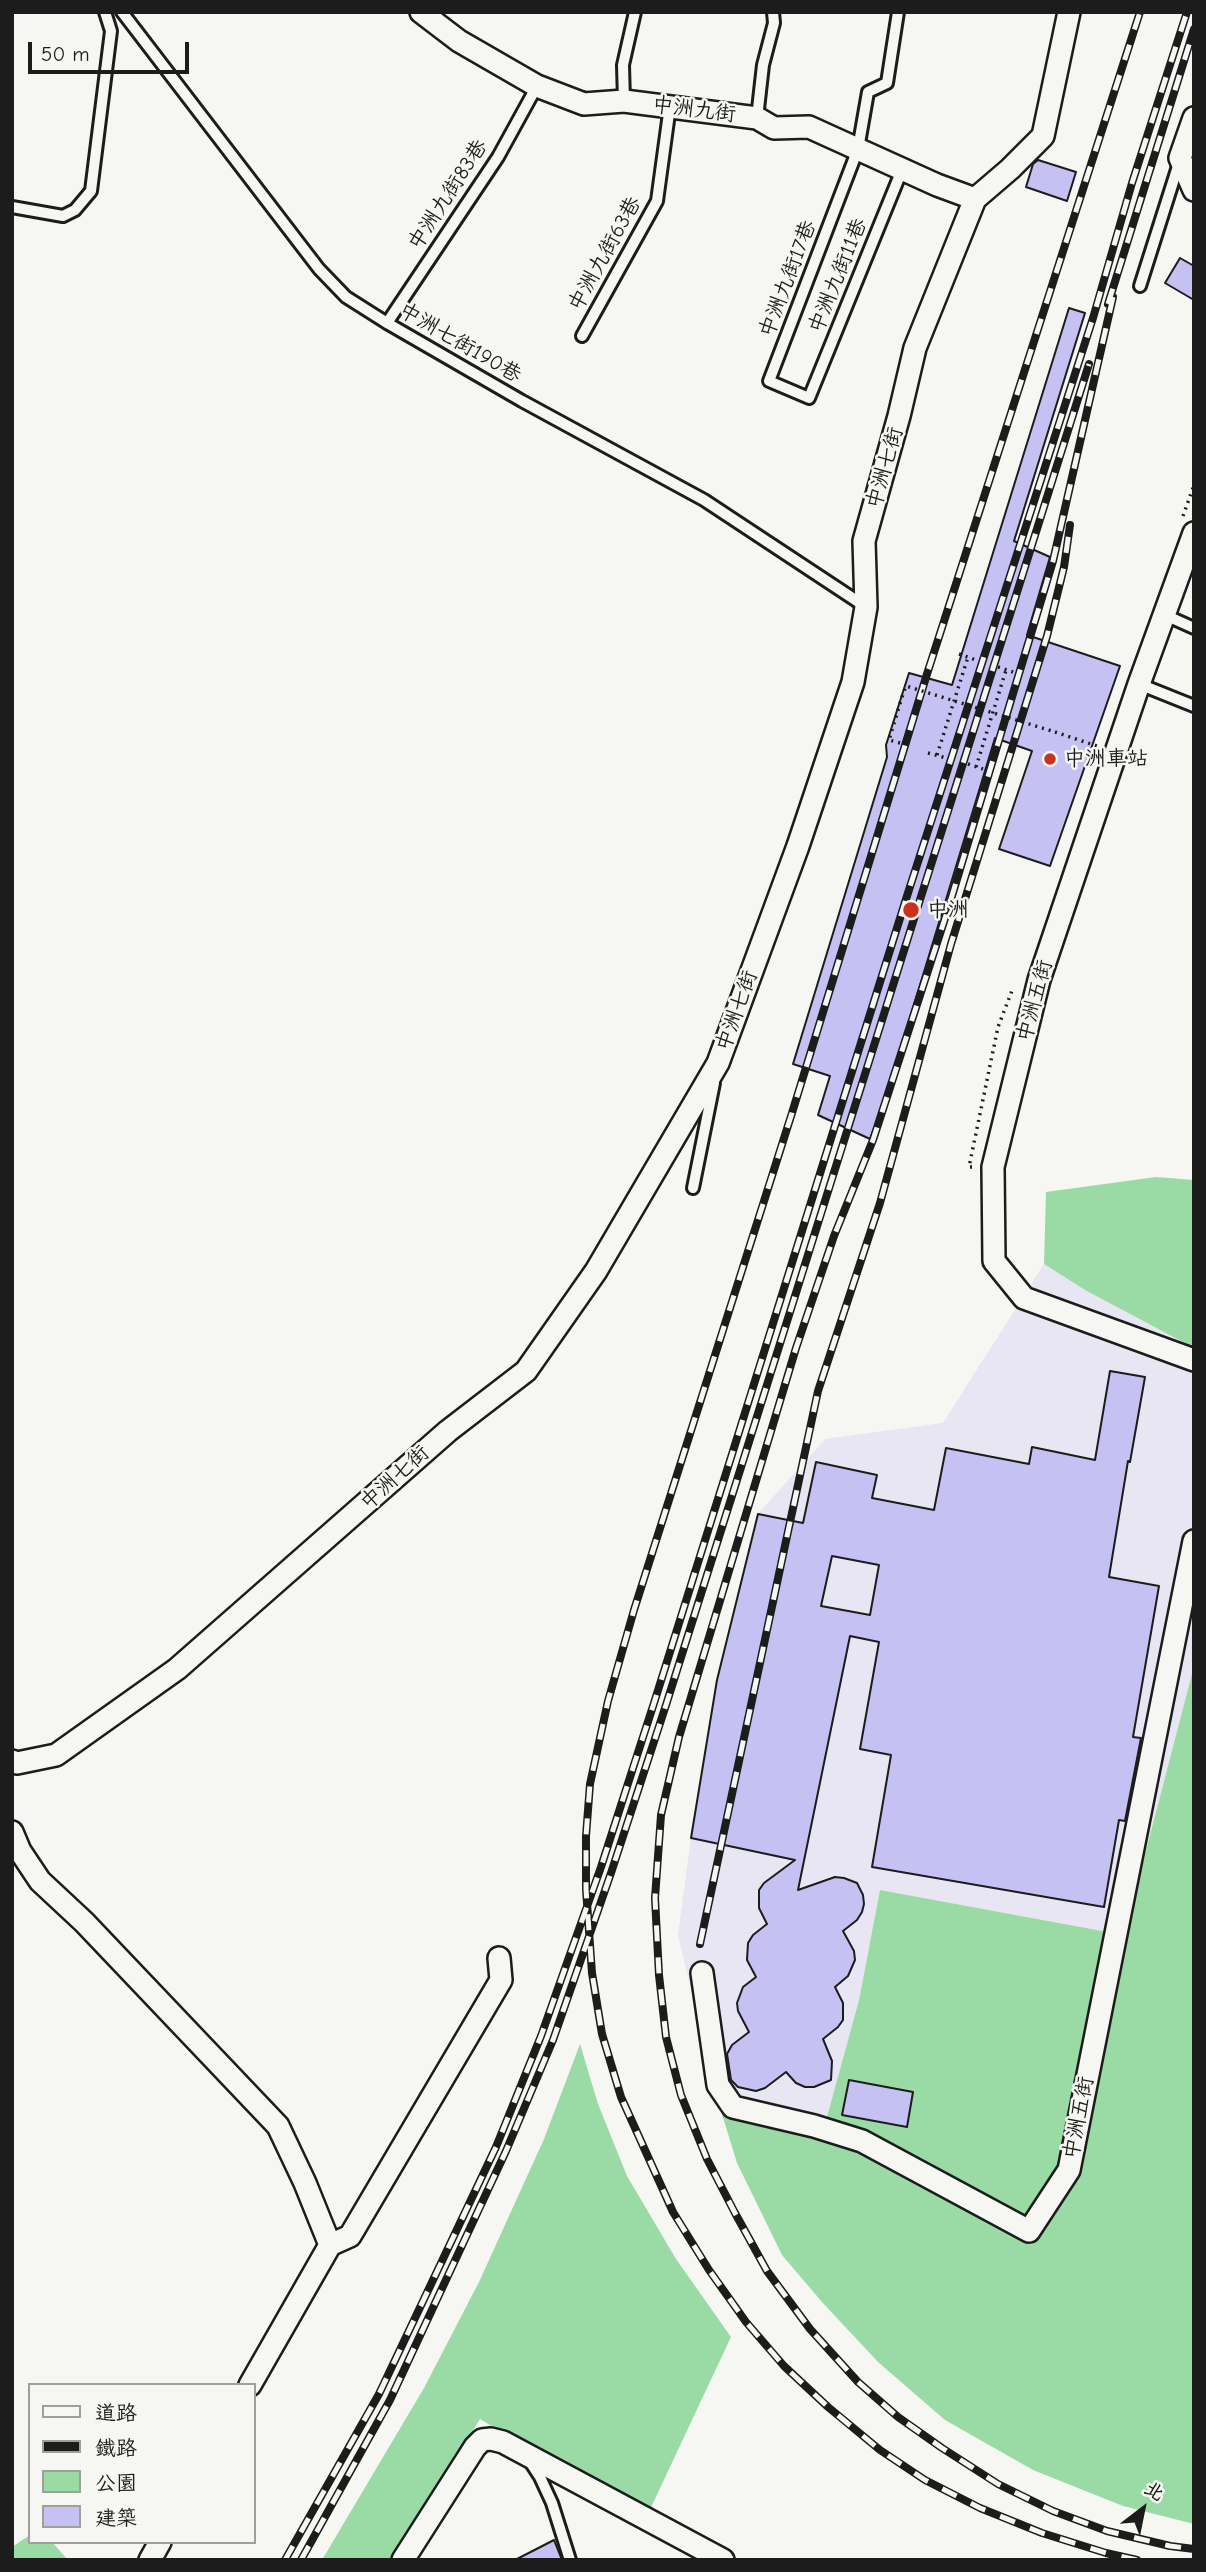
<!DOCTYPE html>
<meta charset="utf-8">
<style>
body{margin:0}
#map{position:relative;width:1206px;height:2572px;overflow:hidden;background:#f6f6f2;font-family:"Comic Neue","LXGW WenKai TC",sans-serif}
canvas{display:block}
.frame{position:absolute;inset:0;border:14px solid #1c1c1c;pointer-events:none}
.legend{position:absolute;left:28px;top:2383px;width:228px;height:161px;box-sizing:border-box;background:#f6f6f2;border:2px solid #9f9f9c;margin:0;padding:9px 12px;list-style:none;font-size:21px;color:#1c1c1c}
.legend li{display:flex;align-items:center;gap:14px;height:35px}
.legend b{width:35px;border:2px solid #9f9f9c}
.north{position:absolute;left:1108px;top:2474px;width:70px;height:70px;-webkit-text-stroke:5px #f6f6f2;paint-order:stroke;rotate:32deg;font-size:19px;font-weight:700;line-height:28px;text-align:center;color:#1c1c1c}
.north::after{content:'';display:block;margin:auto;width:24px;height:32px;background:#1c1c1c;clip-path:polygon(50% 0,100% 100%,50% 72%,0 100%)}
.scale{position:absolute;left:28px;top:42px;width:161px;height:32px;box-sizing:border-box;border:4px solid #1c1c1c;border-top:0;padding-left:9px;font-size:21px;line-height:24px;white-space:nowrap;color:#1c1c1c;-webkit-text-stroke:5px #f6f6f2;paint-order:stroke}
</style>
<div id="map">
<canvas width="1206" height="2572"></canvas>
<div class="frame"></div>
<ul class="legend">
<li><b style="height:9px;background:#f6f6f2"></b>道路</li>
<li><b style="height:9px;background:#1c1c1c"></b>鐵路</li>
<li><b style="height:19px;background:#9adba5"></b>公園</li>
<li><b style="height:19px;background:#c5c1f3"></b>建築</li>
</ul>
<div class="north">北</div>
<div class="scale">50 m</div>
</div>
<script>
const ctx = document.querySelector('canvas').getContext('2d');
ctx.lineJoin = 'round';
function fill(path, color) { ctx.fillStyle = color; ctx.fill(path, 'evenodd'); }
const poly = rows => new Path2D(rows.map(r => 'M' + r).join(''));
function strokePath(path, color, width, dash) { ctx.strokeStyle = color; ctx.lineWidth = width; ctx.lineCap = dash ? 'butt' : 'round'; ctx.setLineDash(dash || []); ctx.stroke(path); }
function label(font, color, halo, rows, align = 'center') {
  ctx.font = font + ' "Comic Neue","LXGW WenKai TC",sans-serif'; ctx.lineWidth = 5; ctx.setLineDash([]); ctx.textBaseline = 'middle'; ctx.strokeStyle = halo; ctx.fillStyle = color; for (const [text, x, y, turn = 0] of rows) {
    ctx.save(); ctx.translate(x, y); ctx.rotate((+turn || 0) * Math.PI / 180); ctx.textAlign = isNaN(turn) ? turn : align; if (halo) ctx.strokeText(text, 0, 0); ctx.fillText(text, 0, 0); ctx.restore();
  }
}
const built = poly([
 [1044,1264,1085,1290,1194,1348,1194,1666,1124,1935,880,1890,859,2000,827,2118,716,2095,678,1935,691,1838,717,1681,758,1514,825,1439,943,1423]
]);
const green = poly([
 [1156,1177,1194,1180,1194,1348,1085,1290,1044,1264,1046,1192],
 [1194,1666,1194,2524,1123,2506,1033,2470,945,2420,878,2362,822,2302,782,2255,737,2163,716,2095,827,2117,859,2000,880,1890,1124,1935],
 [580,2044,598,2104,627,2176,676,2259,731,2337,646,2518,480,2419,392,2560,322,2560,424,2388,479,2282,544,2139],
 [30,2535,30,2542,52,2542,68,2560,12,2560,12,2547]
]);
const building = poly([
 [1038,160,1076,172,1067,201,1026,187,1033,164,1038,160],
 [1180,258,1194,266,1194,300,1165,283,1180,258],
 [1069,308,1085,313,1014,541,1050,557,1027,635,1120,666,1050,866,999,849,1032,751,995,738,883,1107,870,1139,818,1115,830,1076,793,1064,887,757,886,745,909,673,952,685,1069,308],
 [1110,1371,1145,1377,1130,1462,1128,1461,1109,1577,1159,1586,1133,1737,1141,1738,1125,1821,1119,1820,1104,1907,872,1867,891,1755,860,1749,879,1642,850,1636,798,1890,835,1877,844,1878,857,1883,863,1895,864,1904,862,1912,857,1920,843,1931,854,1951,855,1960,848,1976,835,1987,843,2003,843,2020,838,2027,823,2039,832,2061,831,2080,814,2087,805,2087,796,2083,786,2072,765,2088,756,2091,738,2087,731,2080,727,2054,732,2045,749,2032,738,2011,737,2003,743,1987,756,1977,747,1960,748,1943,753,1935,767,1924,759,1908,759,1890,764,1883,795,1860,691,1838,717,1680,758,1514,803,1523,816,1462,877,1475,872,1498,934,1510,946,1448,1029,1464,1032,1447,1095,1460,1110,1371],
 [832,1556,879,1565,870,1615,821,1606,832,1556],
 [849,2080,913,2092,907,2127,842,2115,849,2080],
 [554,2540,562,2560,515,2560,554,2540]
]);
const path = poly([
 [1183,516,1194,485],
 [959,654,976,660],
 [998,667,1013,672],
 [1055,732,1097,746],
 [900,743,889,740,902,697],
 [928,753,946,758],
 [937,755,968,657],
 [968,764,983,769],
 [976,767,1006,670],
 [972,1167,969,1167,998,1027,1013,988]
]);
const service = poly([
 [122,12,319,269,346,297,387,323,522,401,704,500,866,607],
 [898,12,887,83,868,92,858,149,769,381,809,398,902,170],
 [624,101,623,65,635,12],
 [757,118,763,65,774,23,773,12],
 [12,207,63,216,75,210,91,191,111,31,105,12],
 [1140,286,1180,160],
 [387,323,498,157,537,86],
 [582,336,657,201,670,106],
 [1165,615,1194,628],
 [1139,684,1194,706],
 [693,1188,714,1083],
 [529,2460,540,2477,552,2503,570,2560]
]);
const minor = poly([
 [421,12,459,41,537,86,584,104,624,101,757,118,774,128,809,127,937,185,975,199],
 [1194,118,1180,158,1194,190],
 [1194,533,1139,684,1039,980,993,1167,994,1261,1024,1298,1194,1360],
 [12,1761,17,1763,56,1755,177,1669,448,1431,526,1371,596,1271,718,1063,798,846,853,682,866,607,864,541,899,416,915,348,975,199,1010,169,1043,136,1069,12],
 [12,1832,20,1851,40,1881,84,1922,278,2126,305,2183,330,2245,250,2385],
 [702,1973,718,2085,733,2107,814,2126,862,2141,1029,2231,1069,2170,1194,1541],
 [330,2245,350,2236,501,1980,499,1958],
 [150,2560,160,2542],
 [403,2560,475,2447,482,2440,491,2439,503,2442,723,2560]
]);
const rail = poly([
 [1113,297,1053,561,948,909,873,1140,834,1236,796,1348,679,1737,661,1815,655,1898,659,1975,666,2037,681,2095,707,2159,735,2213,767,2271,810,2329,858,2382,898,2417,942,2448,998,2484,1053,2511,1107,2531,1170,2546,1194,2549],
 [1108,304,1194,29],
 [700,1944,818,1391,880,1203,951,944,1047,636,1064,567,1070,525],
 [285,2560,379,2394,496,2147,541,2036,601,1867,654,1703,907,896,1093,318,1132,183,1187,12],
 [301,2560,390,2400,506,2151,553,2040,611,1873,666,1705,1089,364],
 [1137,2560,1106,2553,1042,2533,980,2508,925,2480,880,2450,828,2407,784,2366,746,2322,709,2270,673,2212,621,2097,602,2034,592,1973,586,1889,586,1836,590,1784,608,1701,634,1610,792,1113,927,674,1140,12]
]);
const pathBridge = poly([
 [902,697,906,686,1055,732]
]);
const markers = [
 [1050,759,7,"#c8321e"],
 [911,910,9,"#c8321e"]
];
const streetNames = [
 ["中洲九街",694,110,7],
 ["中洲九街83巷",448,195,-57],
 ["中洲九街63巷",605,254,-61],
 ["中洲九街11巷",838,276,-68],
 ["中洲九街17巷",788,279,-69],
 ["中洲七街190巷",460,343,30],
 ["中洲七街",885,468,-74],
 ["中洲五街",1035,1001,-75],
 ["中洲七街",737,1011,-70],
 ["中洲七街",395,1478,-42],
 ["中洲五街",1079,2118,-79]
];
const poiNames = [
 ["中洲車站",1064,759],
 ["中洲",927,910]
];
fill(built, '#e7e6f2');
fill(green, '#9adba5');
fill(building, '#c5c1f3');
strokePath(building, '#1c1c1c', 2);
strokePath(service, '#1c1c1c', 16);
strokePath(minor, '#1c1c1c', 26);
strokePath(path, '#1c1c1c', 3.5, [2, 5]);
strokePath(service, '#f6f6f2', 10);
strokePath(minor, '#f6f6f2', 21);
strokePath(rail, '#1c1c1c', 8);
strokePath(rail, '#f6f6f2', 5, [16]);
strokePath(pathBridge, '#1c1c1c', 3.5, [2, 5]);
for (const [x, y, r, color] of markers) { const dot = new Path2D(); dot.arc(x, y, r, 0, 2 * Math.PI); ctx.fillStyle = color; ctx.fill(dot); strokePath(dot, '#f6f6f2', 2.5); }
label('21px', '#1c1c1c', '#f6f6f2', streetNames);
label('21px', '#1c1c1c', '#f6f6f2', poiNames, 'left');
</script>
